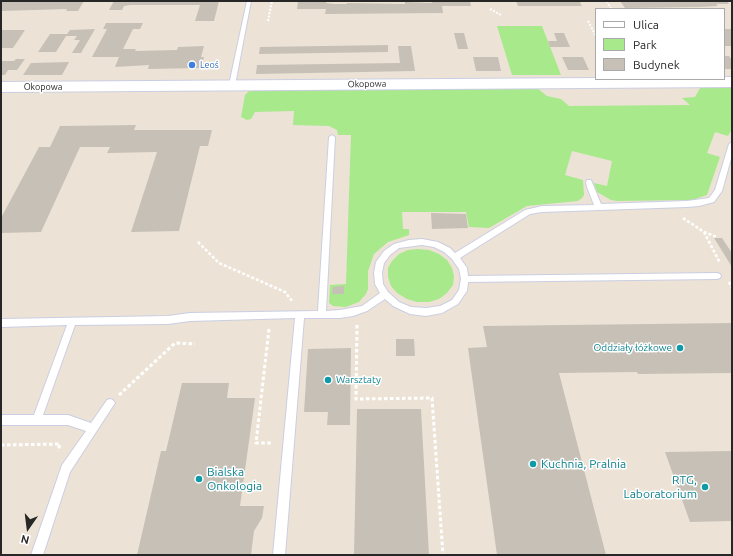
<!DOCTYPE html>
<meta charset="utf-8">
<style>
body{margin:0}
#map{position:relative;width:733px;height:556px;overflow:hidden;background:#ece3d6;font-family:Ubuntu,sans-serif}
canvas{display:block}
.frame{position:absolute;inset:0;border:2px solid #272727;pointer-events:none}
.legend{position:absolute;left:595px;top:8px;width:130px;height:72px;box-sizing:border-box;background:#fff;border:1px solid #a9a9a9;margin:0;padding:5px 7px;list-style:none;font-size:12px;color:#272727}
.legend li{display:flex;align-items:center;gap:8px;height:20px}
.legend b{width:20px;border:1px solid #a9a9a9}
.north{position:absolute;left:8px;top:508px;width:40px;height:40px;-webkit-text-stroke:3px #fff;paint-order:stroke;rotate:194deg;font-size:11px;font-weight:700;line-height:16px;text-align:center;color:#272727}
.north::after{content:'';display:block;margin:auto;width:14px;height:18px;background:#272727;clip-path:polygon(50% 0,100% 100%,50% 72%,0 100%)}
</style>
<div id="map">
<canvas width="733" height="556"></canvas>
<div class="frame"></div>
<ul class="legend">
<li><b style="height:5px;background:#fff"></b>Ulica</li>
<li><b style="height:11px;background:#a7e98b"></b>Park</li>
<li><b style="height:11px;background:#c6c0b6"></b>Budynek</li>
</ul>
<div class="north">N</div>
</div>
<script>
const ctx = document.querySelector('canvas').getContext('2d');
ctx.lineJoin = 'round';
function fill(path, color) { ctx.fillStyle = color; ctx.fill(path, 'evenodd'); }
const poly = rows => new Path2D(rows.map(r => 'M' + r).join(''));
function strokePath(path, color, width, dash) { ctx.strokeStyle = color; ctx.lineWidth = width; ctx.lineCap = dash ? 'butt' : 'round'; ctx.setLineDash(dash || []); ctx.stroke(path); }
function label(font, color, halo, rows, align = 'center') {
  ctx.font = font + ' Ubuntu,sans-serif'; ctx.lineWidth = 3; ctx.setLineDash([]); ctx.textBaseline = 'middle'; ctx.strokeStyle = halo; ctx.fillStyle = color; for (const [text, x, y, turn = 0] of rows) {
    ctx.save(); ctx.translate(x, y); ctx.rotate((+turn || 0) * Math.PI / 180); ctx.textAlign = isNaN(turn) ? turn : align; if (halo) ctx.strokeText(text, 0, 0); ctx.fillText(text, 0, 0); ctx.restore();
  }
}
const green = poly([
 [497,26,542,26,561,75,512,75],
 [732,85,732,129,728,136,715,132,707,153,720,157,707,195,692,200,617,201,611,200,597,192,594,183,607,186,612,161,572,151,565,175,583,180,584,195,582,198,578,201,527,206,489,228,469,227,466,212,402,212,403,229,409,229,409,235,388,242,374,254,368,271,368,289,366,294,359,302,346,307,333,306,329,303,330,285,346,284,351,135,338,135,337,130,329,126,293,125,294,111,255,112,251,119,247,120,241,117,245,95,250,90,537,88,547,96,561,99,569,106,690,105,682,98,695,97,700,88,704,86],
 [418,249,429,250,439,254,447,260,452,268,454,276,453,285,447,293,439,299,429,302,417,302,407,299,397,293,391,286,388,277,388,268,392,261,399,254,408,250]
]);
const building = poly([
 [1,1,84,1,78,11,66,11,67,9,1,11],
 [114,1,219,1,214,21,195,21,200,5,130,5,124,6,122,10,109,10],
 [298,1,326,1,326,3,334,4,347,4,347,3,405,4,405,2,432,3,431,1,470,1,471,6,442,6,443,13,325,14,326,9,297,9],
 [516,1,583,1,580,3,582,6,518,6],
 [620,1,727,1,729,4,716,4,718,6,700,7,625,8],
 [106,23,143,23,140,29,133,29,123,49,136,49,135,51,177,50,178,47,204,46,201,57,204,57,201,68,148,69,149,65,115,67,119,57,92,57,107,29,103,29],
 [95,29,81,53,72,53,80,40,74,40,77,36,66,36,56,52,38,52,50,34,67,34,70,30],
 [724,29,732,29,732,46,724,46],
 [2,30,25,30,13,48,1,48],
 [454,33,464,33,468,49,458,49],
 [554,33,564,33,570,47,550,47,548,41,557,41],
 [388,45,388,52,259,54,260,47],
 [398,46,411,46,415,71,256,74,257,65,400,63],
 [724,56,729,56,732,60,732,69,724,69],
 [473,57,498,57,501,71,476,71],
 [562,57,583,57,589,70,568,70],
 [16,59,25,59,17,70,8,70,5,75,1,75,1,61,14,61],
 [69,62,62,75,23,75,31,63],
 [136,125,134,130,212,130,208,146,200,146,179,231,131,232,157,152,107,153,110,147,80,147,41,232,1,233,1,218,39,147,50,147,60,126],
 [431,213,466,214,468,228,432,229],
 [714,238,722,238,732,253,732,267],
 [344,286,344,294,332,294,333,287],
 [732,323,732,373,638,374,637,372,559,373,606,555,497,555,468,348,487,347,483,326],
 [396,339,414,339,415,356,396,356],
 [351,348,350,425,327,425,328,412,304,412,308,349],
 [182,383,229,383,227,398,255,398,240,506,264,506,262,518,254,531,251,555,137,555,161,451,166,451],
 [357,409,421,409,429,555,354,555],
 [732,451,732,521,690,522,665,452]
]);
const pathFar2 = poly([
 [607,1,611,9],
 [490,9,501,15],
 [268,21,272,1],
 [588,21,596,36]
]);
const pathFar1 = poly([
 [683,218,704,232,717,237],
 [704,232,720,263],
 [198,242,219,263,285,292,292,301],
 [729,282,732,288]
]);
const path = poly([
 [357,325,356,399,432,398,443,555],
 [269,329,256,443,273,443],
 [119,395,175,343,195,344],
 [1,445,60,444,58,451]
]);
const service = poly([
 [247,1,251,1,235,85,232,87,229,85,247,1],
 [332,135,335,137,326,311,340,310,362,306,380,293,375,284,374,273,376,262,384,251,394,244,409,240,422,239,438,242,450,248,455,253,525,210,542,206,594,205,587,187,586,182,587,180,591,180,601,204,687,201,709,198,715,190,729,144,732,142,732,155,722,191,714,202,699,206,687,207,542,212,530,214,460,258,467,268,468,276,717,273,720,274,721,276,720,278,717,279,468,282,467,291,458,304,442,313,426,316,410,314,393,306,385,299,367,311,353,316,340,318,304,318,285,555,273,555,295,318,190,321,168,324,75,325,43,415,68,415,91,423,107,400,110,399,113,400,115,403,70,472,43,555,31,555,62,465,86,431,68,425,1,425,1,415,34,415,67,325,1,327,1,319,168,316,190,313,318,311,329,137,332,135],
 [422,245,434,247,444,252,452,259,459,269,461,279,459,290,452,300,440,306,426,308,411,307,399,302,388,292,383,284,382,273,384,263,390,255,399,248,422,245]
]);
const tertiary = poly([
 [724,77,732,77,732,87,1,92,1,82,596,78,724,79,724,77]
]);
const markers = [
 [192,65,4,"#3f7fe0"],
 [680,348,4,"#0f9aa8"],
 [328,380,4,"#0f9aa8"],
 [533,464,4,"#0f9aa8"],
 [199,479,4,"#0f9aa8"],
 [705,487,4,"#0f9aa8"]
];
const farShopnames = [
 ["Leoś",200,65]
];
const farStreetnames = [
 ["Okopowa",367,84,-1],
 ["Okopowa",43,87]
];
const cultureNames = [
 ["Oddziały łóżkowe",672,348],
 ["Warsztaty",336,380,"left"]
];
const nearCulturenames = [
 ["Kuchnia, Pralnia",541,464],
 ["Bialska",207,472],
 ["Onkologia",207,486],
 ["RTG,",697,480,"right"],
 ["Laboratorium",697,494,"right"]
];
fill(green, '#a7e98b');
fill(building, '#c6c0b6');
strokePath(service, '#cbcee2', 2);
strokePath(tertiary, '#cbcee2', 2);
strokePath(pathFar2, '#fff', 2, [2, 1.5]);
strokePath(pathFar1, '#fff', 2.5, [3, 2]);
strokePath(path, '#fff', 3, [3.5, 2.5]);
fill(service, '#fff');
fill(tertiary, '#fff');
for (const [x, y, r, color] of markers) { const dot = new Path2D(); dot.arc(x, y, r, 0, 2 * Math.PI); ctx.fillStyle = color; ctx.fill(dot); strokePath(dot, '#fff', 1.5); }
label('9px', '#366cbe', '#fff', farShopnames, 'left');
label('9px', '#272727', '#fff', farStreetnames);
label('10px', '#0d838f', '#fff', cultureNames, 'right');
label('12px', '#0d838f', '#fff', nearCulturenames, 'left');
</script>
